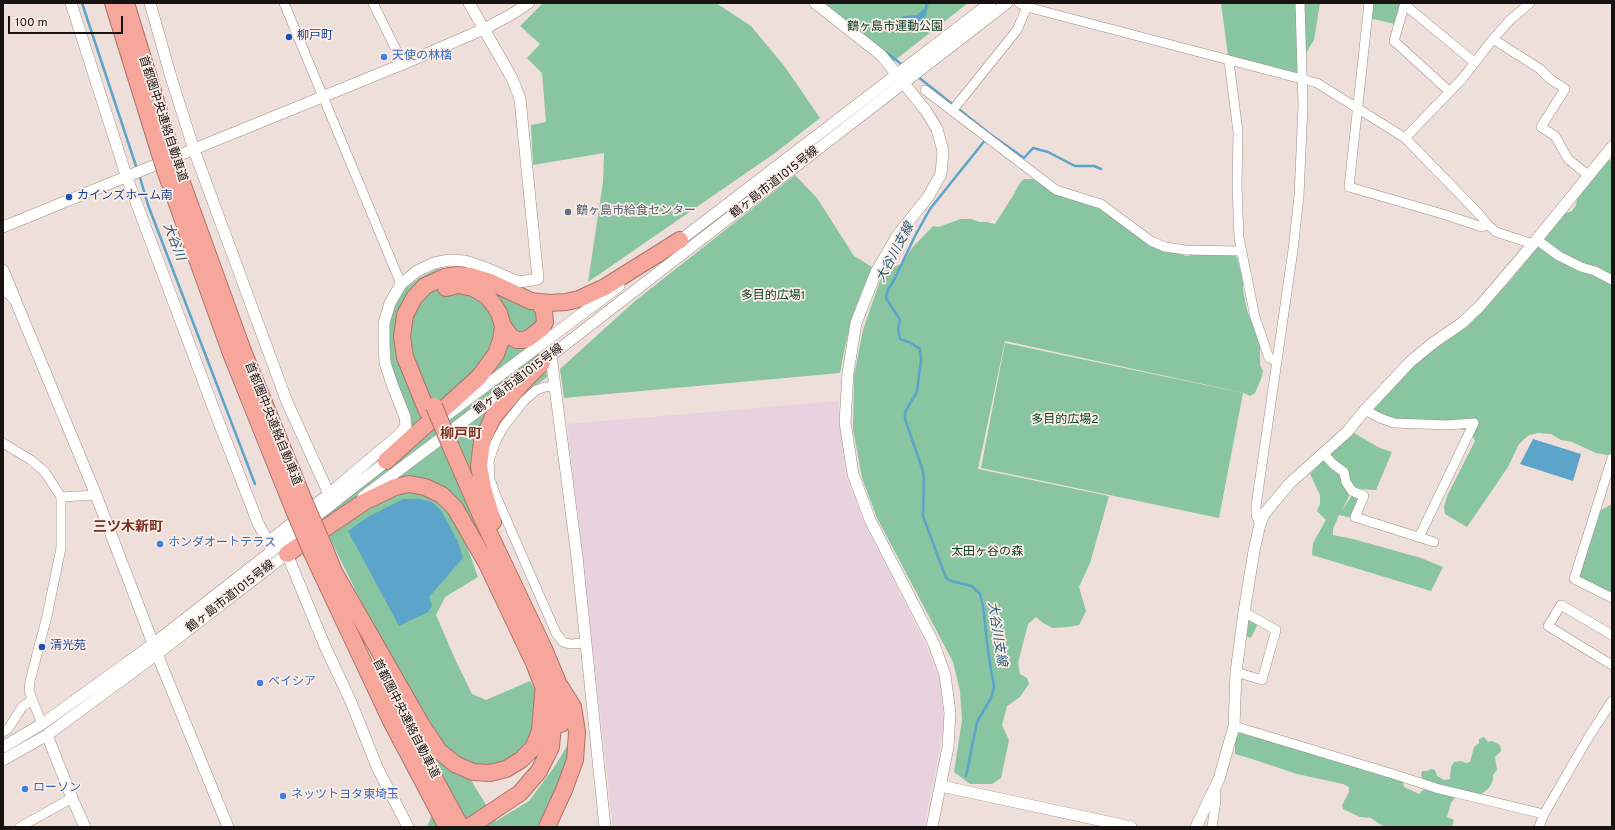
<!DOCTYPE html>
<meta charset="utf-8">
<style>
body{margin:0}
#map{position:relative;width:1615px;height:830px;overflow:hidden;background:#efdfda;font-family:Overpass,sans-serif}
canvas{display:block}
.frame{position:absolute;inset:0;border:4px solid #181312;pointer-events:none}
.scale{position:absolute;left:8px;top:16px;width:115px;height:18px;box-sizing:border-box;border:2px solid #181312;border-top:0;padding-left:5px;font-size:12px;line-height:14px;white-space:nowrap;color:#181312;-webkit-text-stroke:3px #fcede7;paint-order:stroke}
</style>
<div id="map">
<canvas width="1615" height="830"></canvas>
<div class="frame"></div>
<div class="scale">100 m</div>
</div>
<script>
const ctx = document.querySelector('canvas').getContext('2d');
ctx.lineJoin = 'round';
function fill(path, color) { ctx.fillStyle = color; ctx.fill(path, 'evenodd'); }
const poly = rows => new Path2D(rows.map(r => 'M' + r).join(''));
function strokePath(path, color, width, dash) { ctx.strokeStyle = color; ctx.lineWidth = width; ctx.lineCap = dash ? 'butt' : 'round'; ctx.setLineDash(dash || []); ctx.stroke(path); }
function label(font, color, halo, rows, align = 'center') {
  ctx.font = font + ' Overpass,"Noto Sans JP",sans-serif'; ctx.lineWidth = 3.5; ctx.setLineDash([]); ctx.textBaseline = 'middle'; ctx.strokeStyle = halo; ctx.fillStyle = color; for (const [text, x, y, turn = 0] of rows) {
    ctx.save(); ctx.translate(x, y); ctx.rotate((+turn || 0) * Math.PI / 180); ctx.textAlign = isNaN(turn) ? turn : align; if (halo) ctx.strokeText(text, 0, 0); ctx.fillText(text, 0, 0); ctx.restore();
  }
}
const industrial = poly([
 [839,401,839,414,845,473,863,520,929,652,940,683,944,720,938,759,924,827,613,827,567,424]
]);
const green = poly([
 [543,3,716,3,751,26,785,67,820,118,775,153,588,282,603,182,604,153,533,165,531,125,546,122,542,73,527,58,540,44,520,26],
 [819,3,968,3,894,61],
 [1221,3,1320,3,1314,40,1306,53,1302,74,1228,56],
 [1371,3,1401,3,1395,24,1369,18],
 [1607,158,1612,162,1612,277,1560,253,1543,240,1566,213,1572,211,1576,205,1577,198],
 [795,175,817,198,854,256,872,267,856,306,846,342,840,373,564,398,560,369,635,301],
 [1024,179,1033,179,1048,189,1098,205,1160,247,1186,256,1197,254,1230,254,1237,257,1243,280,1243,290,1247,310,1260,345,1260,365,1263,371,1261,379,1255,393,1250,396,1244,393,1005,341,978,469,1109,496,1090,563,1079,587,1086,611,1079,625,1068,627,1053,628,1043,623,1036,617,1028,624,1018,663,1020,674,1027,678,1029,684,1020,697,1007,706,1002,725,1009,740,1001,778,992,784,970,784,954,772,962,720,960,691,953,662,877,518,862,478,853,429,854,376,863,330,883,272,903,263,912,248,933,226,938,227,961,219,971,219,980,222,987,222,995,224,1014,194,1019,184],
 [1542,246,1612,283,1612,456,1596,453,1572,442,1561,440,1551,434,1538,433,1529,435,1519,444,1508,467,1467,527,1445,514,1444,507,1447,496,1475,441,1471,431,1400,419,1383,415,1373,410,1412,368,1429,353,1468,326,1510,281,1538,247],
 [455,267,473,270,535,296,547,377,513,403,494,431,484,454,498,521,465,541,478,577,445,597,436,615,455,659,472,694,486,700,530,681,536,692,539,722,524,749,506,764,487,767,464,762,456,756,496,821,529,801,555,766,567,746,570,754,539,827,427,827,446,782,439,768,426,722,381,642,317,512,406,437,413,427,392,370,388,345,388,328,392,309,402,291,419,278,437,269],
 [1005,343,1243,393,1219,518,981,468],
 [1354,433,1380,448,1392,452,1376,490,1358,489,1350,484,1340,466,1330,455,1348,435],
 [1325,459,1340,472,1350,494,1342,511,1352,495,1360,498,1352,518,1339,515,1333,529,1333,535,1353,539,1421,558,1443,567,1431,591,1312,555,1313,543,1326,520,1317,511,1320,504,1320,495,1310,474],
 [1612,504,1612,596,1578,578,1601,510],
 [1251,619,1258,623,1251,638,1246,636,1248,621],
 [1243,732,1403,782,1404,787,1419,794,1425,788,1424,781,1421,776,1422,771,1427,771,1431,769,1435,770,1437,776,1444,780,1450,779,1451,767,1454,762,1461,761,1466,763,1470,762,1474,747,1479,743,1479,739,1484,737,1488,742,1492,741,1500,745,1501,751,1495,757,1497,770,1493,775,1493,780,1489,788,1479,796,1459,792,1451,803,1447,817,1454,820,1452,827,1387,827,1381,825,1371,818,1360,817,1343,809,1342,805,1349,792,1349,787,1343,784,1297,774,1252,759,1235,754,1235,738,1239,733]
]);
const water = poly([
 [926,3,929,3,925,18,910,30,903,32,897,32,896,24,898,19,904,16,917,15,924,9],
 [1533,439,1581,454,1573,481,1520,464],
 [403,499,419,499,432,502,442,512,458,542,463,558,429,597,432,606,428,612,399,626,348,531,368,517]
]);
const stream = poly([
 [82,3,137,169],
 [884,51,904,66],
 [917,76,990,134,989,135],
 [990,134,1024,158,1033,148,1048,152,1075,166,1094,166,1101,169],
 [139,174,148,205,255,484],
 [966,776,977,722,991,698,994,687,988,651,983,606,980,594,972,586,951,581,946,578,923,516,924,481,923,471,905,419,905,412,917,392,921,359,920,349,911,343,900,339,898,329,900,320,886,298,888,290,895,278,915,236,930,209,986,139]
]);
const minor = poly([
 [284,3,401,284],
 [373,3,403,64],
 [1369,3,1349,187,1446,215,1482,227,1487,224,1496,232,1533,244],
 [1405,3,1394,41,1450,92],
 [1405,5,1474,62],
 [1027,7,1317,83,1405,138,1480,215,1487,224],
 [1493,39,1540,69,1550,79,1564,88,1565,89,1541,127,1555,136,1568,159,1589,176],
 [1229,61,1238,132,1237,186,1239,238,1255,317,1269,358,1277,361],
 [925,90,1056,190,1101,204,1151,241,1165,247,1186,250,1241,251],
 [952,111,1017,30,1027,7,1019,3],
 [1405,138,1462,79,1493,39,1510,20,1530,3],
 [1537,240,1559,256,1581,267,1595,271,1612,280],
 [3,289,15,301],
 [555,386,545,387,536,390,524,401,504,426,495,443,489,461,490,479,496,496,556,633,563,642,570,644,585,643],
 [1365,410,1380,418,1394,423,1447,425,1474,423,1419,537],
 [3,443,31,460,45,472,61,497,61,548,47,616,30,681,29,691,42,724],
 [1323,453,1333,464,1344,472,1346,482,1352,491,1364,496,1355,517,1434,542],
 [1612,458,1574,579,1612,598],
 [61,497,96,495],
 [1260,524,1256,515,1256,506,1293,250,1299,196,1303,105,1300,3],
 [1612,635,1561,605,1548,626,1612,665],
 [1236,672,1262,680,1276,630,1244,612],
 [1234,726,1393,774,1436,788,1544,814],
 [3,732,8,729,22,707,32,700],
 [20,827,72,798],
 [1212,827,1216,800,1215,788],
 [1539,827,1544,814,1588,738,1612,701]
]);
const tertiary = poly([
 [71,3,127,178,216,415,258,523,271,548],
 [150,3,170,74,194,150,287,402,329,494],
 [815,3,881,55,926,111,937,129,943,151,941,174,928,197,897,236,876,272,856,323,848,373,845,422,853,474,870,520,934,644,945,675,950,713,948,747,932,827],
 [3,227,403,64,484,29,512,14,529,3],
 [674,245,990,3],
 [3,270,96,495,157,654,228,827],
 [551,356,577,557,605,827],
 [536,367,1007,3],
 [444,417,619,286],
 [363,497,516,382],
 [268,542,329,494,401,433,406,426,405,417,392,384,385,363,384,344,384,323,390,303,401,284,417,271,434,263,449,260,465,261,486,268,519,282,538,279,520,99,513,80,469,3],
 [287,554,324,644,351,702,377,767,408,827],
 [47,735,72,798,85,827],
 [3,747,42,724,153,644,392,457],
 [3,760,47,735,157,654,292,550],
 [941,786,1131,827],
 [1196,827,1219,779,1234,726,1236,672,1244,612,1254,551,1260,524,1265,513,1290,483,1347,432,1365,410,1410,362,1433,343,1462,323,1480,306,1533,244,1612,147]
]);
const motorway = poly([
 [113,3,159,151],
 [126,3,170,147],
 [177,169,243,351,304,501],
 [166,173,232,356,293,508],
 [503,326,511,337,517,340,524,340,529,338,542,328,545,322,544,311,539,302],
 [427,411,405,357,402,337,405,315,414,298,425,286,445,277,458,275,470,276,490,282,531,301,549,303,566,302,579,299,605,287,680,240],
 [451,447,482,518,544,649,559,685,561,724],
 [386,461,479,377,496,354,501,340,503,326,499,313,494,305,487,296,473,288,458,285,446,288],
 [493,522,483,488,479,466,482,441,493,417,522,383,542,363],
 [324,547,337,579],
 [312,553,391,721,447,827],
 [287,554,364,502,395,487,409,484,425,487,442,495,455,508,487,564,534,663,554,715,551,747,539,771,520,793,469,827],
 [333,570,421,724,439,751,455,764,473,772,490,773,506,769,521,760,533,748,540,731,543,693],
 [384,678,418,748,461,827],
 [547,827,564,790,575,760,577,732,573,707,560,686]
]);
const motorwayBridge = poly([
 [170,147,177,169],
 [159,151,166,173],
 [434,406,451,447],
 [304,501,324,547],
 [293,508,312,553]
]);
const markers = [
 [289,37,4,"#1a4fb4"],
 [384,57,4,"#3f7fe0"],
 [69,197,4,"#1a4fb4"],
 [568,212,4,"#5c6f8a"],
 [160,544,4,"#3f7fe0"],
 [42,647,4,"#1a4fb4"],
 [260,683,4,"#3f7fe0"],
 [25,789,4,"#3f7fe0"],
 [283,796,4,"#3f7fe0"]
];
const parkNames = [
 ["鶴ヶ島市運動公園",895,28],
 ["多目的広場1",773,297],
 ["多目的広場2",1065,421],
 ["太田ヶ谷の森",987,553]
];
const transitNames = [
 ["柳戸町",297,37],
 ["カインズホーム南",77,197],
 ["清光苑",50,647]
];
const shopNames = [
 ["天使の林檎",392,57],
 ["ホンダオートテラス",168,544],
 ["ベイシア",268,683],
 ["ローソン",33,789],
 ["ネッツトヨタ東埼玉",291,796]
];
const streetNames = [
 ["首都圏中央連絡自動車道",162,119,72],
 ["鶴ヶ島市道1015号線",775,183,-38],
 ["鶴ヶ島市道1015号線",519,380,-37],
 ["首都圏中央連絡自動車道",272,424,68],
 ["鶴ヶ島市道1015号線",231,597,-38],
 ["首都圏中央連絡自動車道",405,719,63]
];
const serviceNames = [
 ["鶴ヶ島市給食センター",576,212]
];
const waterNames = [
 ["大谷川",173,242,69],
 ["大谷川支線",896,253,-62],
 ["大谷川支線",996,634,81]
];
const quarterNames = [
 ["柳戸町",461,435],
 ["三ツ木新町",128,528]
];
fill(industrial, '#e8d2e0');
fill(green, '#88c5a0');
fill(water, '#5ca4ca');
strokePath(stream, '#5ca4ca', 2.5);
strokePath(minor, '#9c8e89', 10);
strokePath(tertiary, '#9c8e89', 12);
strokePath(motorway, '#a9736b', 18);
strokePath(minor, '#fff', 9);
strokePath(tertiary, '#fff', 11);
strokePath(motorway, '#f7a69b', 16);
strokePath(motorwayBridge, '#a9736b', 18, []);
strokePath(motorwayBridge, '#f7a69b', 16);
for (const [x, y, r, color] of markers) { const dot = new Path2D(); dot.arc(x, y, r, 0, 2 * Math.PI); ctx.fillStyle = color; ctx.fill(dot); strokePath(dot, '#fcede7', 1.5); }
label('12px', '#0a4227', '#fcede7', parkNames);
label('12px', '#164399', '#fcede7', transitNames, 'left');
label('12px', '#366cbe', '#fcede7', shopNames, 'left');
label('12px', '#181312', '#fcede7', streetNames);
label('12px', '#4e5e75', '#fcede7', serviceNames, 'left');
label('italic 13px', '#255c78', '#fcede7', waterNames);
label('bold 14px', '#773222', '#fcede7', quarterNames);
</script>
